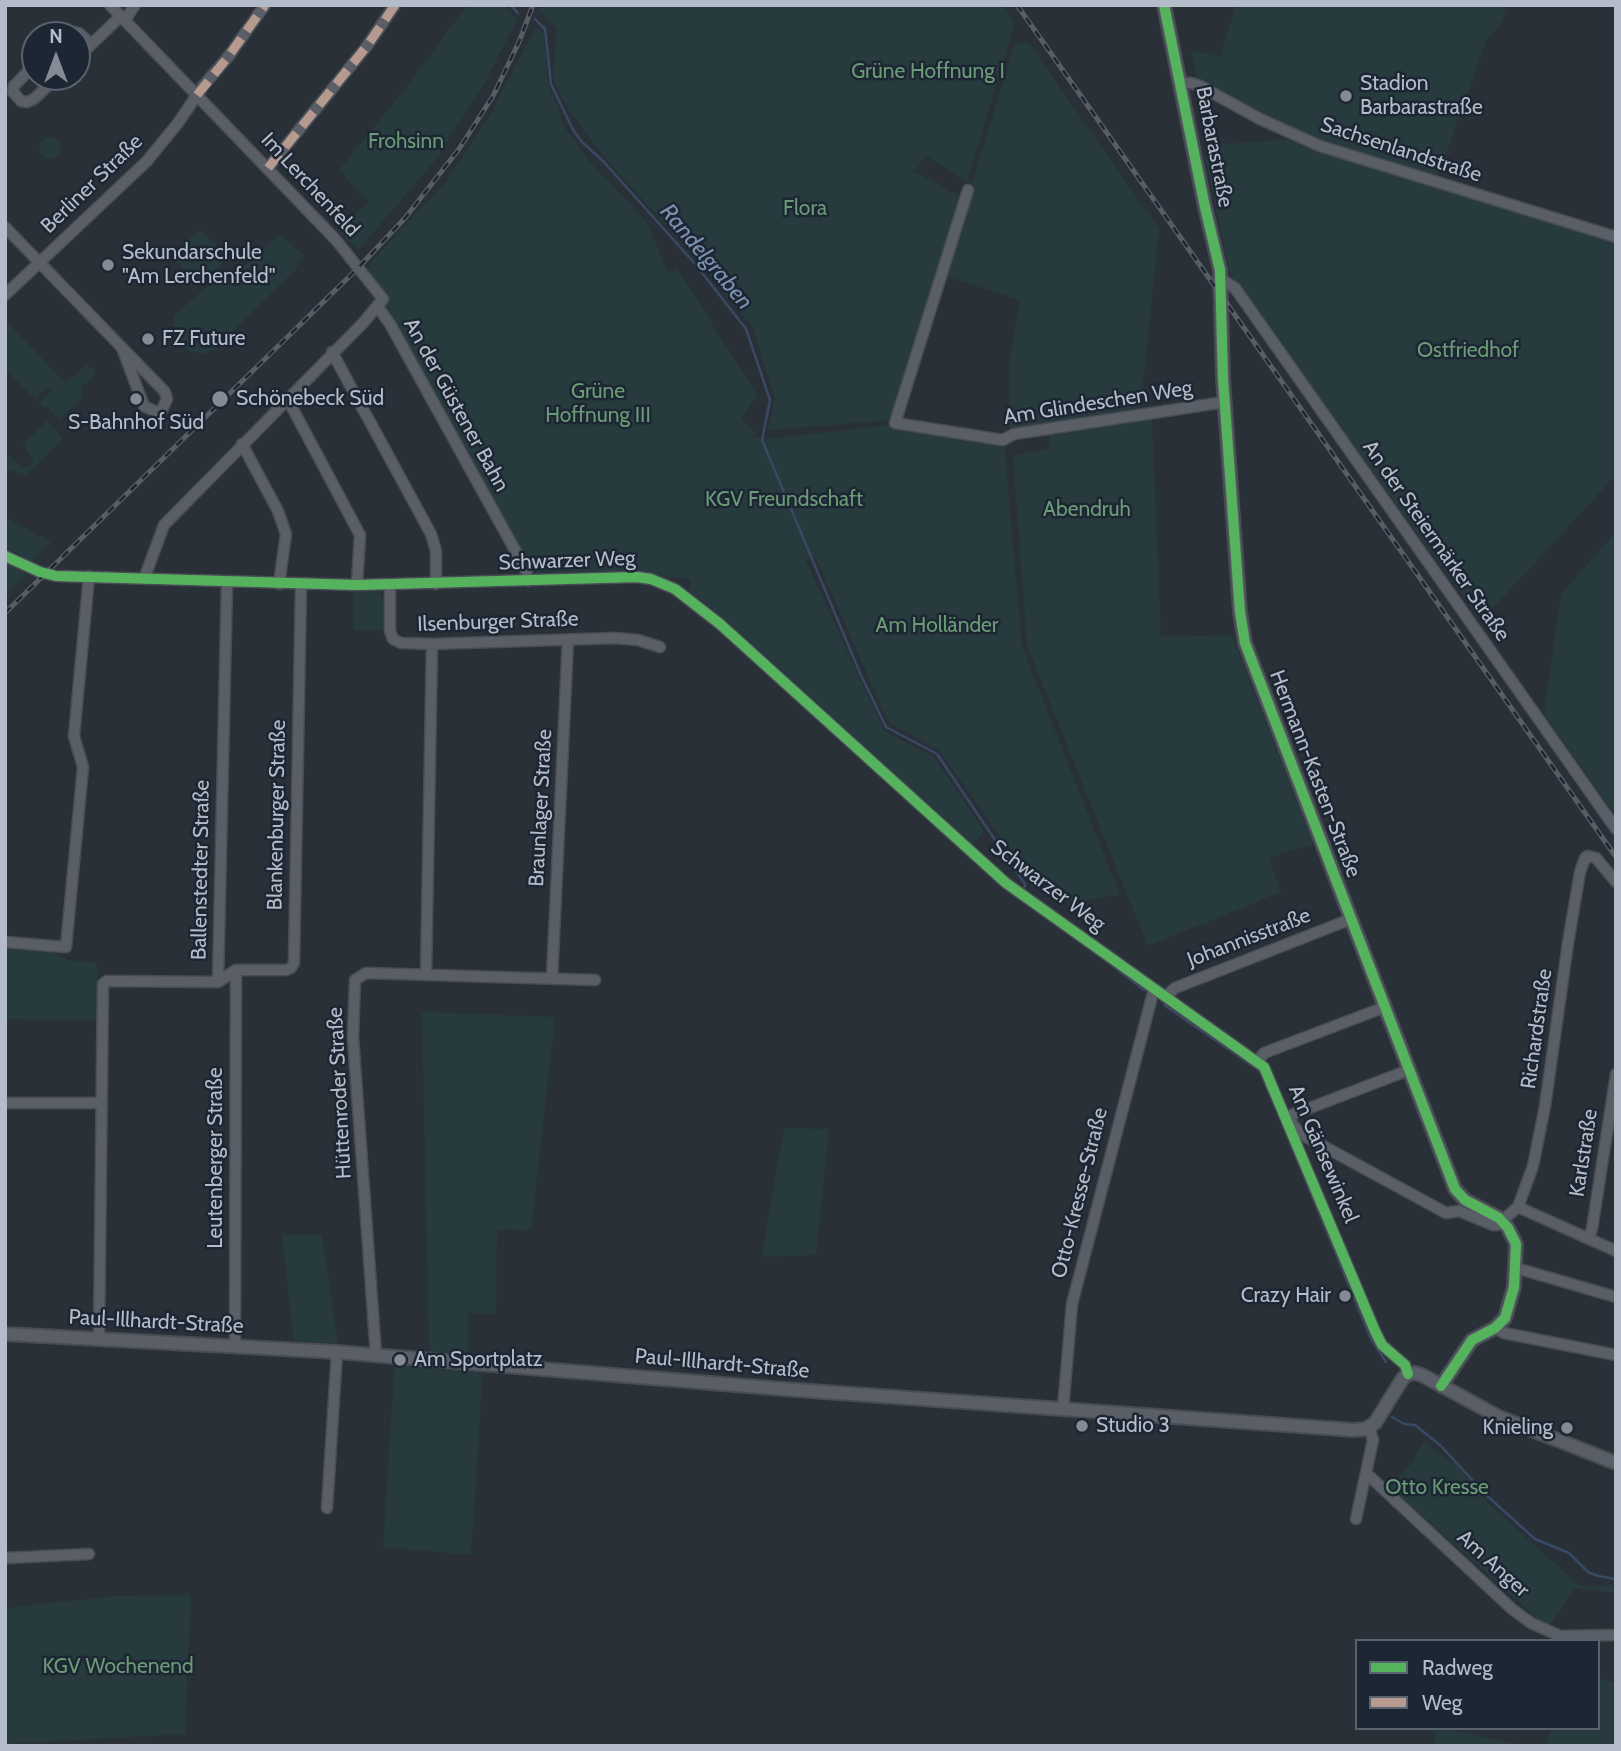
<!DOCTYPE html>
<meta charset="utf-8">
<style>
body{margin:0}
#map{position:relative;width:1621px;height:1751px;overflow:hidden;background:#2a3038;font-family:Cabin,sans-serif}
canvas{display:block}
.frame{position:absolute;inset:0;border:7px solid #b4bcc9;pointer-events:none}
.legend{position:absolute;left:1355px;top:1639px;width:245px;height:91px;box-sizing:border-box;background:#1d2633;border:2px solid #59626f;margin:0;padding:9px 12px;list-style:none;font-size:21px;color:#b4bcc9}
.legend li{display:flex;align-items:center;gap:14px;height:35px}
.legend b{width:35px;border:2px solid #59626f}
.north{position:absolute;left:21px;top:21px;width:70px;height:70px;box-sizing:border-box;background:#1d2633;border:2px solid #59626f;border-radius:50%;rotate:0deg;font-size:19px;font-weight:700;line-height:28px;text-align:center;color:#b4bcc9}
.north::after{content:'';display:block;margin:auto;width:24px;height:32px;background:#848b96;clip-path:polygon(50% 0,100% 100%,50% 72%,0 100%)}
</style>
<div id="map">
<canvas width="1621" height="1751"></canvas>
<div class="frame"></div>
<ul class="legend">
<li><b style="height:9px;background:#56b35d"></b>Radweg</li>
<li><b style="height:9px;background:#b69a8f"></b>Weg</li>
</ul>
<div class="north">N</div>
</div>
<script>
const ctx = document.querySelector('canvas').getContext('2d');
ctx.lineJoin = 'round';
function fill(path, color) { ctx.fillStyle = color; ctx.fill(path, 'evenodd'); }
const poly = rows => new Path2D(rows.map(r => 'M' + r).join(''));
function strokePath(path, color, width, dash) { ctx.strokeStyle = color; ctx.lineWidth = width; ctx.lineCap = dash ? 'butt' : 'round'; ctx.setLineDash(dash || []); ctx.stroke(path); }
function label(font, color, halo, rows, align = 'center') {
  ctx.font = font + ' Cabin,sans-serif'; ctx.lineWidth = 5; ctx.setLineDash([]); ctx.textBaseline = 'middle'; ctx.strokeStyle = halo; ctx.fillStyle = color; for (const [text, x, y, turn = 0] of rows) {
    ctx.save(); ctx.translate(x, y); ctx.rotate((+turn || 0) * Math.PI / 180); ctx.textAlign = isNaN(turn) ? turn : align; if (halo) ctx.strokeText(text, 0, 0); ctx.fillText(text, 0, 0); ctx.restore();
  }
}
const green = poly([
 [467,5,504,5,517,20,484,85,434,162,358,250,338,231,368,202,339,170,410,83],
 [541,5,1003,5,1015,22,967,182,925,155,915,172,962,197,892,420,768,430,775,399,753,328,699,262,606,159,569,110,553,80,557,28,539,11],
 [1236,5,1507,5,1502,21,1486,42,1437,179,1321,142,1254,112,1197,80,1191,50,1220,57],
 [535,28,544,34,548,84,561,115,562,124,589,161,647,222,667,272,677,268,757,395,741,419,757,433,754,437,765,439,891,425,1004,443,1022,647,1120,895,1071,902,1049,882,1036,888,939,750,888,722,816,557,805,559,884,731,934,757,984,831,973,844,724,618,689,590,691,579,666,577,647,571,536,572,528,564,383,304,389,296,367,271,373,260,449,178,490,115],
 [1020,42,1030,45,1159,229,1140,413,1009,428,1010,359,1020,300,943,275,1014,47],
 '39 148a11 11 0 1 1 22 0a11 11 0 1 1-22 0Z',
 [1288,140,1616,244,1616,475,1481,621,1230,274,1205,157,1221,144],
 [200,229,228,258,200,285,171,256],
 [280,234,304,256,295,270,216,348,204,354,189,351,176,337,173,321,175,315,205,288,242,268],
 [5,320,66,383,87,364,96,373,82,387,81,392,84,395,59,420,46,406,44,408,39,403,52,391,48,387,35,399,5,369],
 [1152,417,1161,637,1232,635,1313,844,1269,858,1281,892,1148,946,1027,646,1013,455,1050,449,1049,431],
 [47,421,63,438,27,475,5,469,5,456,9,456,22,467,28,467,32,464,33,459,23,444],
 [5,517,51,542,32,561,5,547],
 [1616,532,1616,816,1544,714,1561,594],
 [5,562,26,574,5,595],
 [354,591,377,591,382,595,384,630,354,630],
 [5,948,50,951,68,960,97,963,97,1020,5,1019],
 [422,1012,555,1017,531,1230,497,1229,496,1314,468,1313,468,1355,429,1352],
 [784,1128,829,1129,816,1255,762,1257],
 [282,1235,322,1235,338,1344,294,1341],
 [395,1361,483,1369,471,1555,383,1547],
 [1424,1442,1459,1467,1491,1506,1580,1586,1615,1585,1616,1593,1574,1588,1548,1628,1390,1487,1411,1464],
 [191,1595,185,1734,5,1744,5,1608,115,1596],
 [1598,1679,1616,1683,1616,1746,1546,1746,1551,1728,1598,1728],
 [1437,1728,1442,1728,1526,1746,1434,1746]
]);
const stream = poly([
 [510,5,518,13],
 [535,19,545,29,551,84,572,128,581,141,603,161,696,265,746,329,770,400,762,440,860,673,886,727,937,754,1020,877,1025,884,1024,890],
 [1023,901,1063,929],
 [1105,960,1144,990],
 [1164,1005,1260,1071],
 [1264,1081,1281,1119],
 [1284,1128,1371,1339,1386,1362],
 [1392,1417,1404,1424,1415,1425,1441,1446,1485,1494,1535,1539,1569,1553,1588,1572,1598,1576,1616,1579]
]);
const minor = poly([
 [110,5,336,240,383,299,363,323,164,525,144,579],
 [125,20,135,5],
 [66,35,74,32,79,33,91,44],
 [77,58,121,16],
 [35,64,14,86,13,92,21,101,27,102,34,99,57,77],
 [1182,83,1191,83,1200,86,1260,119,1320,146,1616,237],
 [268,168,367,46,395,5],
 [968,190,895,423,1003,440,1014,434,1225,402],
 [5,227,165,392,167,399,162,410,156,412,144,406,122,348],
 [1221,279,1235,288,1616,829],
 [5,295,147,161,178,123,203,86,228,57,265,5],
 [377,306,390,324,484,494,526,570,528,581],
 [332,352,431,534,436,551,436,584],
 [287,398,360,535,357,585],
 [242,444,278,511,286,534,279,584],
 [5,556,40,572,56,576,357,585,637,577,651,579,675,589,720,624,1006,883,1264,1067,1375,1331,1382,1345,1405,1365,1408,1374],
 [390,585,390,631,393,639,401,643,432,644,615,638,638,640,660,647],
 [5,942,66,947,83,767,74,736,89,576],
 [426,975,432,644],
 [552,978,568,640],
 [218,982,236,970,286,970,291,968,294,963,301,585],
 [1165,997,1175,988,1351,919],
 [1258,1061,1264,1053,1385,1007],
 [1409,1070,1286,1117,1301,1134,1446,1213,1459,1211,1493,1225,1497,1225,1518,1207,1616,1251],
 [5,1103,102,1103],
 [1518,1207,1533,1166,1545,1106,1568,943,1580,872,1585,858,1588,856,1596,858,1616,882],
 [1588,1238,1592,1229,1616,1074],
 [1516,1268,1616,1297],
 [1495,1328,1504,1333,1616,1355],
 [99,1339,103,984,107,981,218,982,227,582],
 [235,1345,236,970],
 [376,1355,353,1037,355,980,366,973,595,980],
 [1063,1409,1072,1304,1154,989],
 [1366,1473,1512,1609,1531,1623,1560,1636,1616,1635],
 [327,1508,337,1352],
 [1356,1519,1373,1440,1369,1427],
 [5,1558,89,1554]
]);
const tertiary = poly([
 [1164,5,1205,207,1220,270,1223,379,1240,612,1245,643,1455,1189,1465,1200,1499,1218,1508,1228,1516,1244,1514,1287,1505,1318,1495,1328,1472,1340,1441,1386],
 [5,1334,337,1352,783,1389,1354,1430,1365,1429,1375,1423,1403,1378,1408,1374,1415,1373,1422,1375,1499,1417,1616,1463]
]);
const rail = poly([
 [1017,5,1616,857],
 [5,613,358,268,405,218,459,149,493,96,519,42,533,5]
]);
const quiet = poly([
 [197,95,228,57,265,5],
 [268,168,367,46,395,5]
]);
const cycleway = poly([
 [1164,5,1205,207,1220,270,1223,379,1240,612,1245,643,1455,1189,1465,1200,1499,1218,1508,1228,1516,1244,1514,1287,1505,1318,1495,1328,1472,1340,1441,1386],
 [5,556,40,572,56,576,357,585,637,577,651,579,675,589,720,624,1006,883,1264,1067,1375,1331,1382,1345,1405,1365,1408,1374]
]);
const markers = [
 [1346,96,7,"#848b96"],
 [108,265,7,"#848b96"],
 [148,339,7,"#848b96"],
 [136,399,7,"#848b96"],
 [220,399,9,"#848b96"],
 [1345,1296,7,"#848b96"],
 [400,1360,7,"#848b96"],
 [1082,1426,7,"#848b96"],
 [1567,1428,7,"#848b96"]
];
const parkNames = [
 ["Grüne Hoffnung I",928,72],
 ["Frohsinn",406,142],
 ["Flora",805,209],
 ["Ostfriedhof",1468,351],
 ["Grüne",598,392],
 ["Hoffnung III",598,416],
 ["KGV Freundschaft",784,500],
 ["Abendruh",1087,510],
 ["Am Holländer",937,626],
 ["Otto Kresse",1437,1488],
 ["KGV Wochenend",118,1667]
];
const poiNames = [
 ["Stadion",1360,84],
 ["Barbarastraße",1360,108],
 ["Sekundarschule",122,253],
 ["\"Am Lerchenfeld\"",122,277],
 ["FZ Future",162,339],
 ["Schönebeck Süd",236,399],
 ["S-Bahnhof Süd",136,423,"center"],
 ["Crazy Hair",1331,1296,"right"],
 ["Am Sportplatz",414,1360],
 ["Studio 3",1096,1426],
 ["Knieling",1553,1428,"right"]
];
const streetNames = [
 ["Barbarastraße",1214,147,79],
 ["Sachsenlandstraße",1401,150,18],
 ["Berliner Straße",92,184,-44],
 ["Im Lerchenfeld",310,185,47],
 ["Am Glindeschen Weg",1098,403,-9],
 ["An der Güstener Bahn",456,405,61],
 ["An der Steiermärker Straße",1436,541,55],
 ["Schwarzer Weg",567,561,-2],
 ["Ilsenburger Straße",498,622,-2],
 ["Hermann-Kasten-Straße",1315,774,69],
 ["Braunlager Straße",541,808,-87],
 ["Blankenburger Straße",277,815,-89],
 ["Ballenstedter Straße",201,870,-89],
 ["Schwarzer Weg",1048,886,37],
 ["Johannisstraße",1249,938,-21],
 ["Richardstraße",1537,1029,-82],
 ["Hüttenroder Straße",340,1093,-93],
 ["Karlstraße",1584,1153,-81],
 ["Am Gänsewinkel",1323,1154,67],
 ["Leutenberger Straße",216,1158,-90],
 ["Otto-Kresse-Straße",1080,1193,-76],
 ["Paul-Illhardt-Straße",156,1322,3],
 ["Paul-Illhardt-Straße",722,1364,5],
 ["Am Anger",1493,1564,42]
];
const waterNames = [
 ["Randelgraben",706,257,50]
];
fill(green, '#273a3e');
strokePath(stream, '#384963', 2.5);
strokePath(minor, '#484c53', 13);
strokePath(tertiary, '#484c53', 16);
strokePath(minor, '#5a5e66', 10);
strokePath(tertiary, '#5a5e66', 12);
strokePath(rail, '#595d64', 5);
strokePath(rail, '#1d2633', 2.5, [8]);
strokePath(quiet, '#b69a8f', 9, [18, 9]);
strokePath(cycleway, '#56b35d', 10);
for (const [x, y, r, color] of markers) { const dot = new Path2D(); dot.arc(x, y, r, 0, 2 * Math.PI); ctx.fillStyle = color; ctx.fill(dot); strokePath(dot, '#1d2633', 2.5); }
label('21px', '#6b9a76', '#1d2633', parkNames);
label('21px', '#b4bcc9', '#1d2633', poiNames, 'left');
label('21px', '#b4bcc9', '#1d2633', streetNames);
label('italic 23px', '#7c92b1', '#1d2633', waterNames);
</script>
